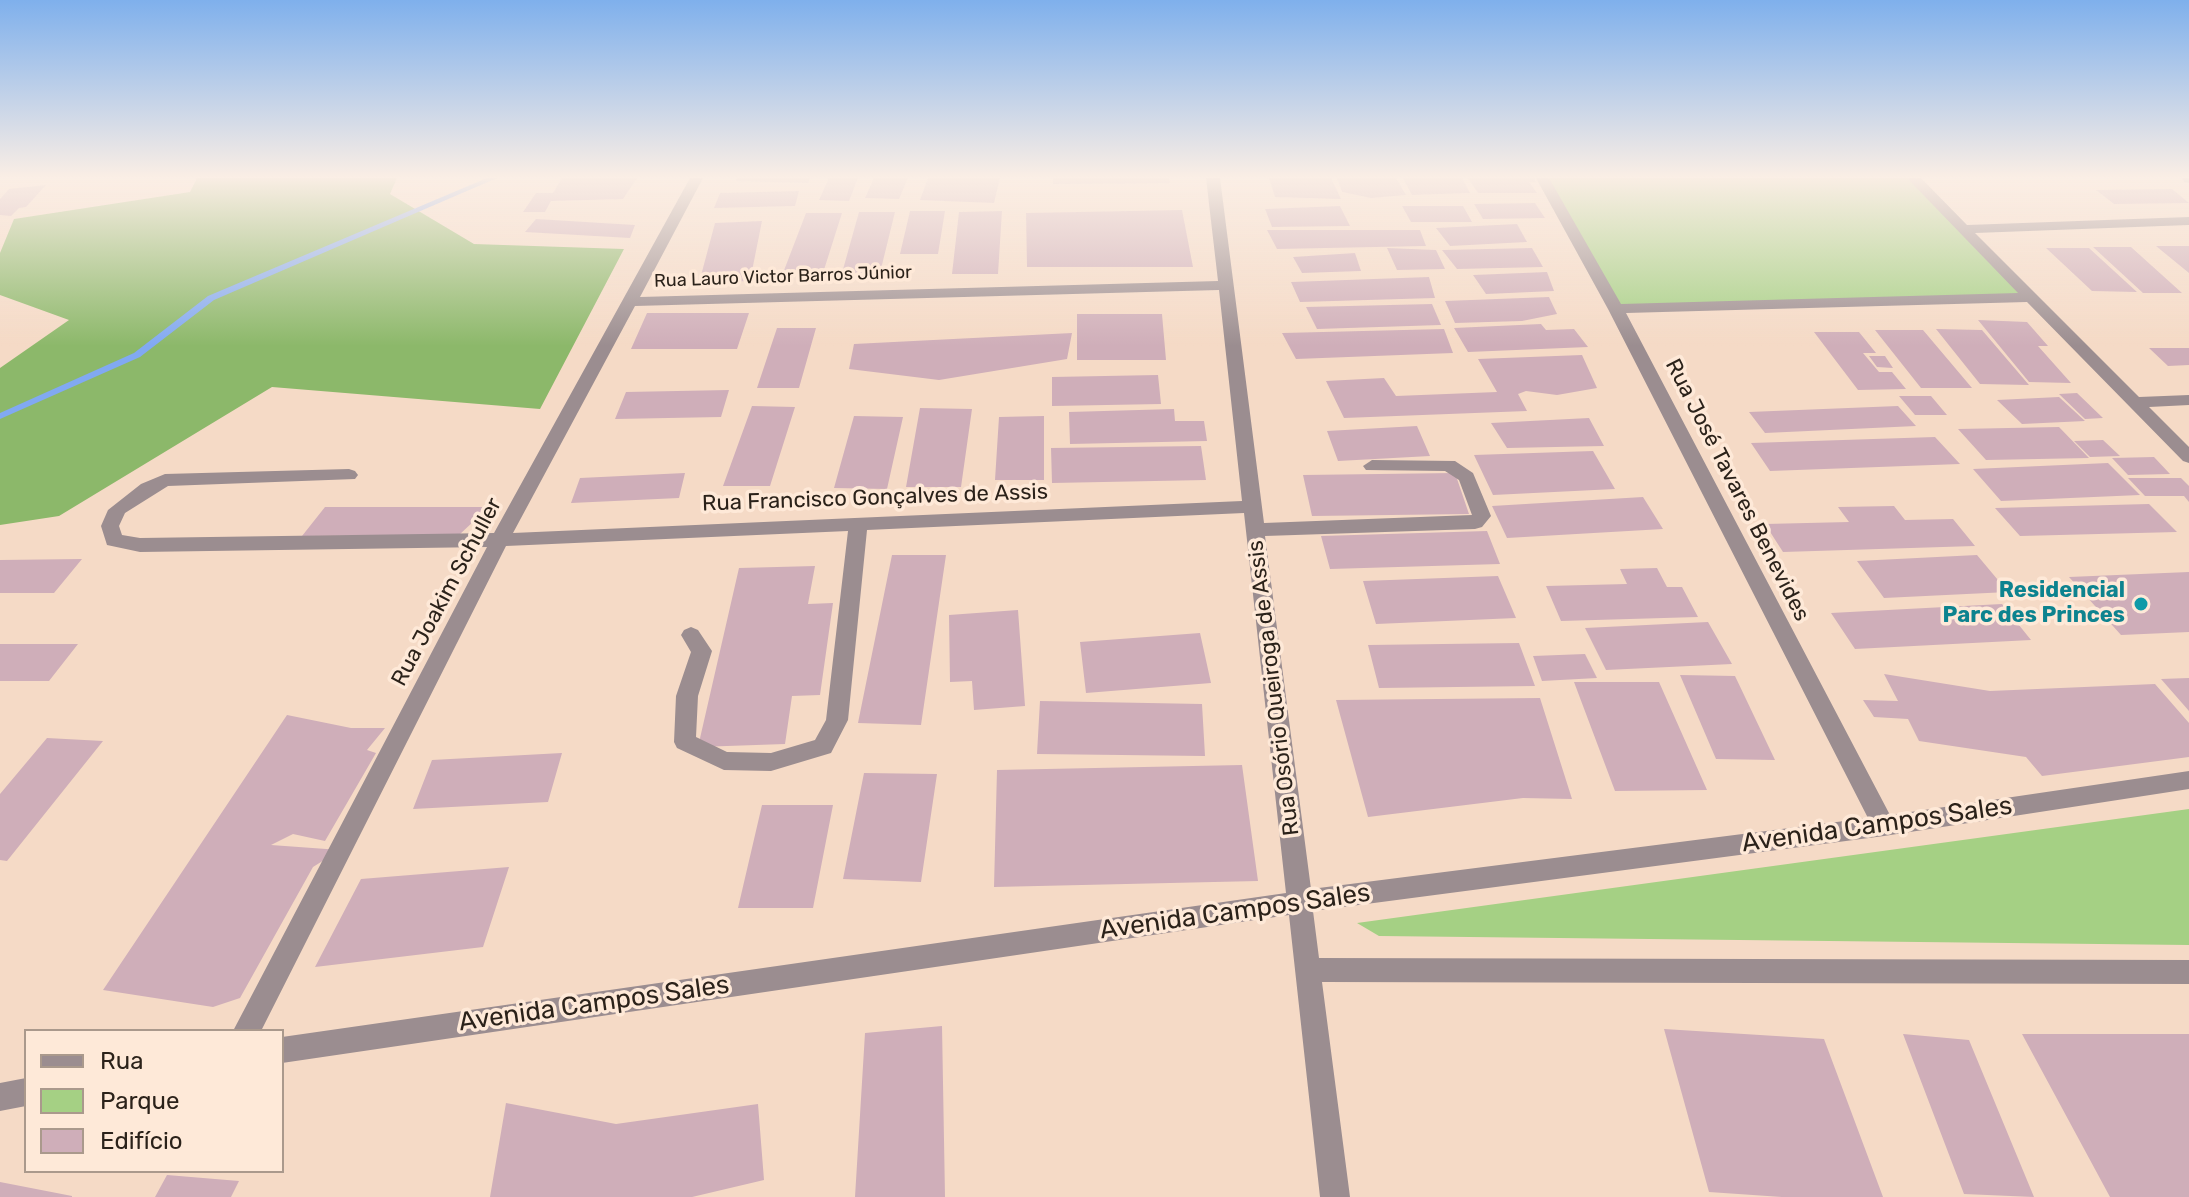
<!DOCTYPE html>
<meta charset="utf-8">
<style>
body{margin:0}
#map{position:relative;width:2189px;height:1197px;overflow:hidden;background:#f5dac6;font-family:Rubik,sans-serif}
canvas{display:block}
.legend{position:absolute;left:24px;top:1029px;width:260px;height:144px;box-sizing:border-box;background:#fee9d8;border:2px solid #aa998c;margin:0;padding:10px 14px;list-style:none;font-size:24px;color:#2b221a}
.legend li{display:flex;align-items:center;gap:16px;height:40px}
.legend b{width:40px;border:2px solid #aa998c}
</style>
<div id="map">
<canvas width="2189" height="1197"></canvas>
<ul class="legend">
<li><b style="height:10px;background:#9b8d90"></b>Rua</li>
<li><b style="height:22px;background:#a5d084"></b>Parque</li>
<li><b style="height:22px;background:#cfaeb9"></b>Edifício</li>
</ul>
</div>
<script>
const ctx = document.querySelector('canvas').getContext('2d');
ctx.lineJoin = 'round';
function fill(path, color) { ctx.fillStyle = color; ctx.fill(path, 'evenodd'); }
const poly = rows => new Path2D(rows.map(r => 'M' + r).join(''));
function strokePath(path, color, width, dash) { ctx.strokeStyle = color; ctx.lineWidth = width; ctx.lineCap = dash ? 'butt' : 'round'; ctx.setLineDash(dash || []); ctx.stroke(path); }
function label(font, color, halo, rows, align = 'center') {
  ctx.font = font + ' Rubik,sans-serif'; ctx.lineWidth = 7; ctx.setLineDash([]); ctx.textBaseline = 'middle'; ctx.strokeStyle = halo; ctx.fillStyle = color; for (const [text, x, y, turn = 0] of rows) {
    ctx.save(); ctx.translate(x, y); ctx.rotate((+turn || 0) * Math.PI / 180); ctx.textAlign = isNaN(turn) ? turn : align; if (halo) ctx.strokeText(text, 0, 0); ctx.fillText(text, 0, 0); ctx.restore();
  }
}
const green = poly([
 [1542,178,1913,178,2029,297,1616,309],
 [2189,809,2189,945,1379,936,1357,923]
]);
const forest = poly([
 [197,178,397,178,390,194,474,244,624,249,540,409,272,387,59,516,0,525,0,368,69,320,0,295,0,253,14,219,190,192]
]);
const stream = poly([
 [487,178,497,178,214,300,140,357,0,419,0,413,134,353,208,296,487,178]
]);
const building = poly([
 [562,178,637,178,623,199,551,201,545,212,523,212,536,193,553,193],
 [737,178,810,178,808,183,736,181],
 [829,178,858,178,849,201,819,200],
 [874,178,908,178,899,199,865,198],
 [928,178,1000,178,994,203,920,200],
 [1053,178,1169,178,1170,183,1053,184],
 [1269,178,1331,178,1341,199,1275,197],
 [1337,178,1396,178,1406,195,1371,198,1342,192],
 [1403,178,1462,178,1470,193,1412,195],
 [1468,178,1534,178,1536,182,1529,182,1537,193,1478,193],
 [46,185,26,207,19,208,11,216,0,215,0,199,9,189],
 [2172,189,2189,203,2114,204,2096,190],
 [799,191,795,206,714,208,720,193],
 [1535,203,1545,218,1483,219,1474,204],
 [1340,206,1350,226,1272,227,1265,209],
 [1402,206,1463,206,1472,222,1411,222],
 [1182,210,1193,267,1027,267,1026,213],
 [910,211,945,211,938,254,900,254],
 [1002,211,998,274,952,274,959,212],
 [859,212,895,212,880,273,842,273],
 [806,213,842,213,823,273,783,273],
 [536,219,635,225,630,238,525,232],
 [762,221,750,281,699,283,715,223],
 [1517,224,1527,242,1450,246,1436,228],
 [1267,230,1420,230,1426,246,1277,249],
 [2156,246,2189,246,2189,273],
 [2093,247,2131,247,2182,293,2143,293],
 [1387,248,1436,250,1445,269,1397,270],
 [1532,248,1543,267,1457,269,1442,250],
 [2046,248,2089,248,2137,292,2092,291],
 [1355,253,1361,271,1302,273,1293,257],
 [1547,272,1554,291,1486,294,1473,275],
 [1429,277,1435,298,1300,302,1291,282],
 [1549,297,1557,314,1522,321,1455,323,1445,301],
 [1432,304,1441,325,1317,329,1306,307],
 [647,313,749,313,737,349,631,349],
 [1077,314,1162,314,1166,360,1077,360],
 [1978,320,2027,322,2048,346,2038,346,2071,383,2029,382],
 [1541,324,1546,330,1574,329,1588,347,1468,352,1454,328],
 [777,328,816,328,799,388,757,388],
 [1444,329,1453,353,1296,359,1282,333],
 [1936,329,1982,330,2029,385,1980,384],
 [1875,330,1923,330,1972,388,1921,388],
 [1814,332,1859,332,1876,353,1863,353,1879,372,1892,372,1906,389,1858,390],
 [1072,333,1067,359,939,380,849,369,854,344],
 [2149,348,2189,348,2189,365,2168,366],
 [1582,355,1597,388,1557,395,1526,391,1518,394,1527,411,1344,418,1326,381,1384,378,1396,396,1497,392,1478,359],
 [1869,356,1885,356,1893,368,1877,367],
 [1158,375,1161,404,1052,406,1052,377],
 [729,390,721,417,615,419,626,392],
 [2077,393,2103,418,2085,419,2059,394],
 [1899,396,1931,396,1947,415,1915,415],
 [2059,397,2085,421,2022,424,1997,400],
 [752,406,795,407,770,486,723,486],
 [1898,406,1916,426,1765,433,1749,412],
 [920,408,972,409,961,487,906,487],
 [1174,409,1175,421,1204,421,1207,441,1070,444,1069,412],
 [854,416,903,417,887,489,834,488],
 [1044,416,1044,480,995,480,999,417],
 [1589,418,1604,446,1507,448,1491,423],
 [1417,426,1430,456,1338,461,1327,431],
 [2059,427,2089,458,1986,460,1958,429],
 [1935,437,1960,464,1770,471,1751,443],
 [2103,440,2120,456,2090,457,2074,441],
 [1201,446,1206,480,1052,483,1051,448],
 [1593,451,1615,489,1493,495,1474,455],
 [2154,457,2170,474,2128,475,2112,458],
 [2108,463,2140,495,2001,501,1973,469],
 [685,473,679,498,571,503,580,478],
 [1455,473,1469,514,1312,516,1303,475],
 [2128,478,2181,478,2189,486,2189,502,2184,496,2145,496],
 [1643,497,1663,529,1507,538,1492,506],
 [2149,504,2177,532,2020,536,1995,508],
 [1894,506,1905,520,1953,519,1975,546,1783,552,1765,524,1849,522,1838,507],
 [325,507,489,507,459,535,302,536],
 [1487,531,1500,564,1330,569,1321,536],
 [892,555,946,555,921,725,858,723],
 [1977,555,2008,592,1884,598,1857,561],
 [82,559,54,593,0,593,0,560],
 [815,566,808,604,833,603,820,695,792,696,785,744,698,747,739,568],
 [1657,568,1667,587,1682,587,1698,617,1561,621,1546,586,1627,584,1620,569],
 [2189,572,2189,632,2121,635,2069,577],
 [1498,576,1516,618,1376,624,1363,581],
 [2002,604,2031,640,1855,649,1831,613],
 [1018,610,1025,706,974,710,972,681,950,682,949,615],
 [1708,622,1732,664,1606,670,1585,628],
 [1200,633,1211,683,1086,693,1080,642],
 [1519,643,1535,686,1379,688,1368,645],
 [0,644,78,644,49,681,0,681],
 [1585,654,1597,678,1542,681,1533,656],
 [1884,674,1990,691,2155,684,2189,723,2189,757,2042,776,2026,757,1919,741,1908,719,1874,717,1863,700,1898,701],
 [1680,675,1735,676,1775,760,1716,759],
 [2189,678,2189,711,2161,679],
 [1574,682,1659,682,1707,790,1615,791],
 [1540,698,1572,799,1523,798,1368,817,1336,700],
 [1040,701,1202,704,1205,756,1037,754],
 [287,715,351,728,385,728,367,750,376,753,325,841,293,834,271,845,340,850,313,867,240,998,213,1007,103,990],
 [47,738,103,741,7,861,0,860,0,794],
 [562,753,548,802,413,809,432,760],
 [1242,765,1258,881,994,887,997,770],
 [864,773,937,774,921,882,843,879],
 [762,805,833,805,813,908,738,908],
 [509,867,483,947,315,967,361,879],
 [942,1026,945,1197,855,1197,865,1033],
 [1664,1029,1824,1039,1883,1197,1782,1197,1709,1192],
 [1903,1034,1969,1040,2034,1197,1964,1194],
 [2022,1034,2189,1034,2189,1197,2110,1197],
 [506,1103,616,1124,758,1104,764,1180,692,1197,490,1197],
 [167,1175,239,1181,231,1197,155,1197],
 [0,1182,72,1196,72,1197,0,1197]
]);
const minor = poly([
 [690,178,703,178,640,297,1218,281,1206,178,1220,178,1264,523,1472,515,1459,480,1445,471,1366,470,1363,466,1372,460,1455,461,1473,473,1491,516,1482,527,1475,529,1265,536,1311,889,1868,818,1608,309,1536,178,1549,178,1621,304,2018,293,1907,178,1921,178,1967,225,2189,217,2189,225,1975,233,2139,397,2189,395,2189,405,2149,407,2189,447,2189,463,2183,461,2027,302,1626,313,1890,815,2189,771,2189,789,1884,836,1313,911,1319,958,2189,960,2189,984,1322,982,1350,1197,1320,1197,1289,915,282,1063,282,1037,1286,893,1244,513,867,530,848,720,831,753,771,771,724,770,677,748,674,742,676,696,691,652,681,635,684,630,691,627,698,630,712,651,698,696,696,737,727,752,771,753,815,740,826,720,848,531,506,546,261,1031,233,1031,487,547,140,552,107,545,101,526,108,510,141,484,165,474,349,469,355,471,358,475,355,479,168,486,125,513,119,526,122,535,140,538,494,533,690,178],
 [1219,290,1242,501,513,533,635,306,1219,290],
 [2182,178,2189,178,2189,183,2184,182,2182,178],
 [26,1078,26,1106,0,1111,0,1083,26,1078]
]);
const markers = [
 [2141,604,8,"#0f9aa8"]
];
const farStreetnames = [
 ["Rua Lauro Victor Barros Júnior",783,277,-2]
];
const streetNames = [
 ["Rua José Tavares Benevides",1737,490,63],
 ["Rua Francisco Gonçalves de Assis",875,498,-2],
 ["Rua Joakim Schuller",447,592,-62],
 ["Rua Osório Queiroga de Assis",1274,688,-97]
];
const cultureNames = [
 ["Residencial",2125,591],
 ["Parc des Princes",2125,616]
];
const nearStreetnames = [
 ["Avenida Campos Sales",1877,825,-8],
 ["Avenida Campos Sales",1235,912,-8],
 ["Avenida Campos Sales",594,1004,-8]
];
fill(green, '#a5d084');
fill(forest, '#8cb86a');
fill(stream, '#81a9f2');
fill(building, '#cfaeb9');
fill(minor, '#9b8d90');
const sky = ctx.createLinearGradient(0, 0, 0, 346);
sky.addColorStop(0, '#7fb0ec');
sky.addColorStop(0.51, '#faeee5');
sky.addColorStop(1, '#faeee500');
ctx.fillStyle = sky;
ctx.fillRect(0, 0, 2189, 346);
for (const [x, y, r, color] of markers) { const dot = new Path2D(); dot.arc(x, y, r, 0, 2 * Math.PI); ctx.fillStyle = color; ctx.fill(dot); strokePath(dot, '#fee9d8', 3); }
label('18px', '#2b221a', '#fee9d8', farStreetnames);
label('22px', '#2b221a', '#fee9d8', streetNames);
label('bold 22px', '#0d838f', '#fee9d8', cultureNames, 'right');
label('26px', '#2b221a', '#fee9d8', nearStreetnames);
</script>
